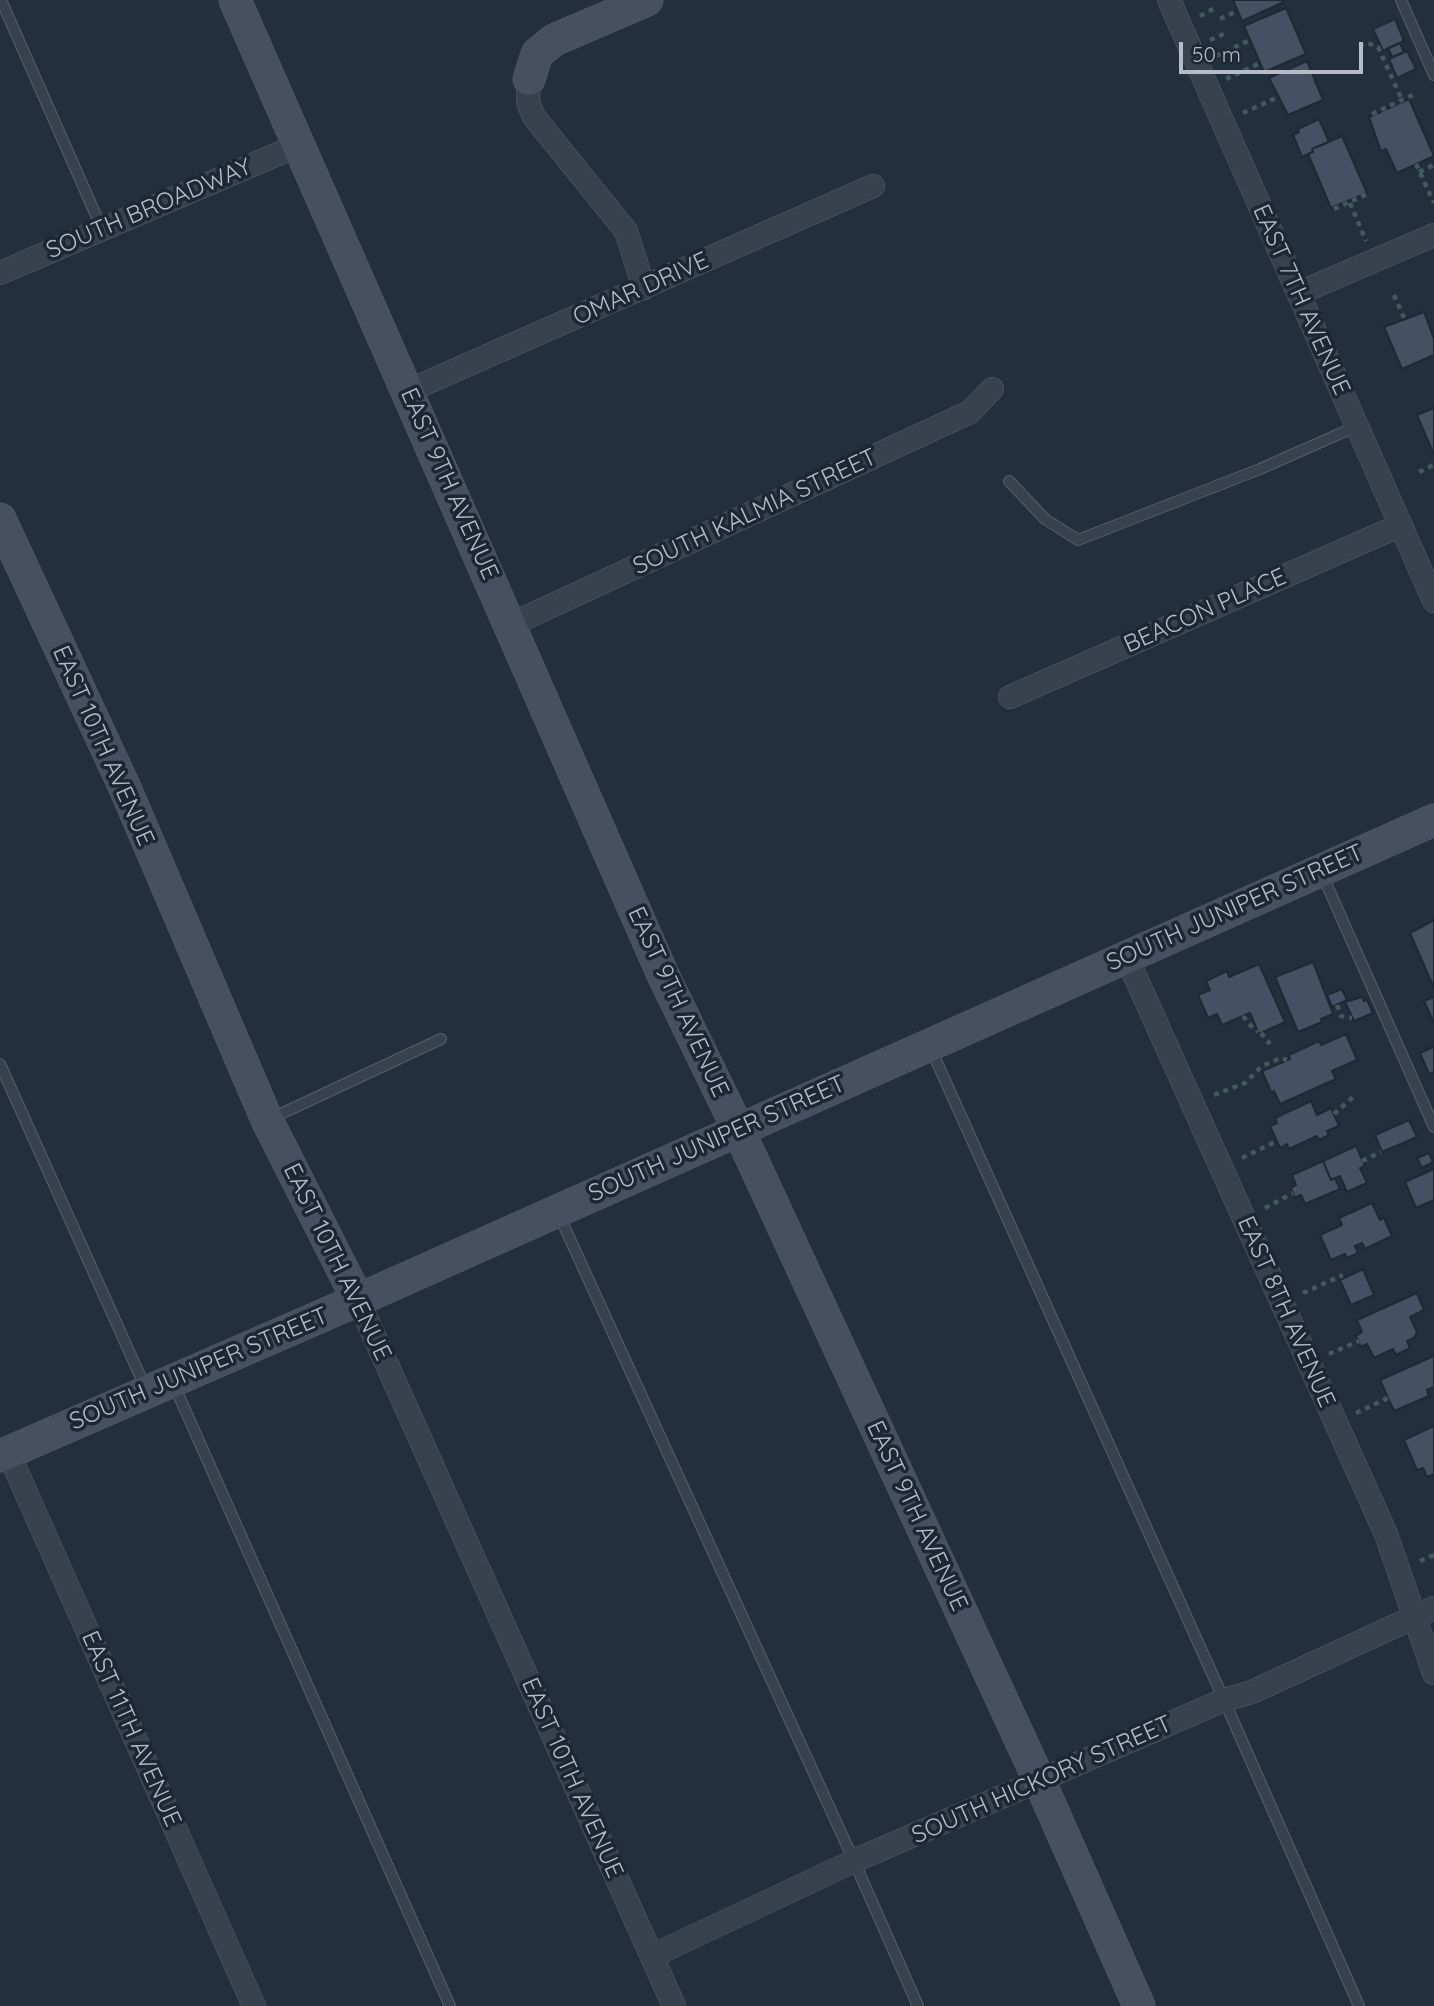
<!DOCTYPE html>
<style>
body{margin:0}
#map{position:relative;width:1434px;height:2006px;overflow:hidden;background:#242f3e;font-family:Quicksand,sans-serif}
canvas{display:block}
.scale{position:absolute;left:1179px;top:42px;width:184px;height:32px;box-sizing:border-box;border:4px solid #b4bcc9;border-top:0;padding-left:9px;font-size:21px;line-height:24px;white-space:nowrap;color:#b4bcc9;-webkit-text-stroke:5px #1d2633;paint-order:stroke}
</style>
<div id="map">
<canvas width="1434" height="2006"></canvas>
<div class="scale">50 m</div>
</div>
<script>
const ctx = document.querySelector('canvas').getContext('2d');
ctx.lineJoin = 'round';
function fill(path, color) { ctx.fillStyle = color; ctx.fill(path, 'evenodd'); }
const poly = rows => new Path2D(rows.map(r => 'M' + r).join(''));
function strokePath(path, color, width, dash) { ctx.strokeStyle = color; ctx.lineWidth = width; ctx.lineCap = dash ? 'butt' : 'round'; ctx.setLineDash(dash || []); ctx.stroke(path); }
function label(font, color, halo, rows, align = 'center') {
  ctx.font = font + ' Quicksand,sans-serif'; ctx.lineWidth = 7; ctx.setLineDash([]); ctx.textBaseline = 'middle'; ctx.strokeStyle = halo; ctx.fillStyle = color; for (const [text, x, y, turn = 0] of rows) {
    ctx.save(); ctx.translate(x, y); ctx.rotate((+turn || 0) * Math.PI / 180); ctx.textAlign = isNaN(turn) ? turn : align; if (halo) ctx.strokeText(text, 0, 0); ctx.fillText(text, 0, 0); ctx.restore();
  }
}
const building = poly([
 [1233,0,1283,0,1284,2,1242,21,1233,0],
 [1286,8,1306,54,1264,72,1244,26,1286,8],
 [1395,19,1404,41,1383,51,1373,29,1395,19],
 [1400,43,1404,52,1392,57,1388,48,1400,43],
 [1407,51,1416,69,1397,78,1389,59,1407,51],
 [1307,61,1323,100,1288,115,1269,78,1307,61],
 [1409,99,1434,156,1397,173,1386,149,1381,151,1369,117,1409,99],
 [1319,119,1329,142,1312,149,1313,152,1302,157,1293,135,1299,132,1298,129,1319,119],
 [1342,136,1367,193,1331,208,1308,154,1313,152,1312,149,1342,136],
 [1424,312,1434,339,1434,355,1402,369,1384,327,1424,312],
 [1434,408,1434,455,1417,415,1434,408],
 [1434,920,1434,988,1410,933,1434,920],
 [1313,962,1333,1014,1321,1019,1322,1022,1298,1032,1275,977,1313,962],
 [1259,964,1285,1022,1259,1034,1250,1013,1222,1025,1217,1014,1208,1018,1198,995,1210,990,1206,981,1227,971,1229,977,1259,964],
 [1342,989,1347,1000,1332,1007,1327,995,1342,989],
 [1362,997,1364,1001,1367,1000,1373,1013,1354,1021,1345,1002,1362,997],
 [1434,997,1434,1023,1424,1001,1434,997],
 [1346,1034,1357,1060,1332,1071,1336,1079,1280,1104,1274,1091,1271,1092,1262,1071,1290,1059,1289,1055,1319,1041,1321,1045,1346,1034],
 [1434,1047,1434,1072,1429,1074,1420,1053,1434,1047],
 [1311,1101,1317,1115,1331,1108,1339,1126,1327,1131,1329,1135,1319,1140,1317,1136,1289,1149,1287,1144,1280,1148,1270,1126,1277,1123,1275,1118,1311,1101],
 [1409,1120,1417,1137,1382,1152,1375,1135,1409,1120],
 [1356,1146,1365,1166,1360,1168,1367,1183,1347,1192,1340,1176,1331,1180,1323,1161,1356,1146],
 [1429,1153,1433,1162,1422,1168,1417,1158,1429,1153],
 [1323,1161,1331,1180,1335,1178,1340,1189,1305,1204,1301,1195,1295,1198,1291,1188,1296,1185,1292,1175,1323,1161],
 [1434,1169,1434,1200,1416,1208,1405,1182,1434,1169],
 [1372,1203,1380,1220,1384,1218,1392,1236,1365,1249,1362,1243,1355,1246,1358,1253,1347,1258,1345,1254,1331,1260,1320,1235,1342,1225,1339,1218,1372,1203],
 [1363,1269,1374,1295,1351,1305,1340,1280,1363,1269],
 [1417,1293,1424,1310,1410,1317,1417,1332,1414,1338,1407,1341,1410,1348,1396,1355,1393,1349,1374,1358,1367,1344,1361,1347,1356,1336,1362,1332,1357,1320,1417,1293],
 [1434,1356,1434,1387,1427,1390,1429,1396,1394,1411,1380,1380,1434,1356],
 [1434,1426,1434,1474,1427,1477,1423,1468,1417,1470,1404,1440,1434,1426]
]);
const path = poly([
 [1200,16,1215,8],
 [1220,19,1237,11],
 [1210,40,1226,33],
 [1359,46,1367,43,1378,47,1402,100],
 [1216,56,1250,40],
 [1226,79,1260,63],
 [1243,113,1278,97],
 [1372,114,1417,93],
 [1416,164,1434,203],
 [1419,172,1434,165],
 [1350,203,1366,241],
 [1334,209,1367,194],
 [1394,295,1404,318],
 [1419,472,1434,465],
 [1337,1005,1341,1016,1352,1018],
 [1243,1016,1249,1024,1258,1032],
 [1261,1033,1270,1044],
 [1214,1095,1245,1083,1262,1066,1281,1058,1287,1060],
 [1334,1114,1353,1097],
 [1242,1158,1277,1141],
 [1362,1161,1381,1152],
 [1265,1208,1293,1193],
 [1303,1293,1343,1275],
 [1329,1354,1359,1341],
 [1356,1413,1388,1398],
 [1420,1561,1434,1555]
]);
const lane = poly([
 [1,0,102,229],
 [1401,0,1434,75],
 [1009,481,1045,519,1078,540,1260,469,1357,426],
 [1322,874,1434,1127],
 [930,1047,1224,1700,1359,2006],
 [0,1064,146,1389],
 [270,1119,441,1039],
 [559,1215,854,1861,918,2006],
 [174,1385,450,2006]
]);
const street = poly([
 [1169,0,1434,601],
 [529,79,528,102,534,117,626,231,644,288],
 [0,273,299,145],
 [1299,293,1434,235],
 [408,391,873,186],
 [510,625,970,412,992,389],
 [1010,697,1401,525],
 [1126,956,1386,1534,1434,1673],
 [358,1300,674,2006],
 [8,1452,254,2006],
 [652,1956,854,1861,1224,1700,1252,1692,1434,1608]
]);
const secondary = poly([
 [235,0,663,975,738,1129,1039,1780,1139,2006],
 [529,79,537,54,554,40,647,0],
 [0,519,125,788,267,1120,358,1300],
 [0,1456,358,1300,1434,820]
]);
const streetNames = [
 ["SOUTH BROADWAY",149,209,-23],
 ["OMAR DRIVE",641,289,-24],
 ["EAST 7TH AVENUE",1301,300,66],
 ["EAST 9TH AVENUE",449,484,66],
 ["SOUTH KALMIA STREET",755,512,-25],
 ["BEACON PLACE",1205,611,-24],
 ["EAST 10TH AVENUE",103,746,66],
 ["SOUTH JUNIPER STREET",1235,908,-24],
 ["EAST 9TH AVENUE",678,1002,65],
 ["SOUTH JUNIPER STREET",717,1139,-24],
 ["EAST 10TH AVENUE",337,1262,64],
 ["EAST 8TH AVENUE",1286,1312,66],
 ["SOUTH JUNIPER STREET",199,1369,-23],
 ["EAST 9TH AVENUE",917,1516,65],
 ["EAST 11TH AVENUE",131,1729,66],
 ["EAST 10TH AVENUE",572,1778,66],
 ["SOUTH HICKORY STREET",1042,1780,-24]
];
fill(building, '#455162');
strokePath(building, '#1f2835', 2);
strokePath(lane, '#565f6c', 12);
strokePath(street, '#565f6c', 24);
strokePath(secondary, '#565f6c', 33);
strokePath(path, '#44595c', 4.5, [5, 5]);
strokePath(lane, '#38414e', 10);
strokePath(street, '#38414e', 23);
strokePath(secondary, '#465061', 32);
label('24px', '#b4bcc9', '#1d2633', streetNames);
</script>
